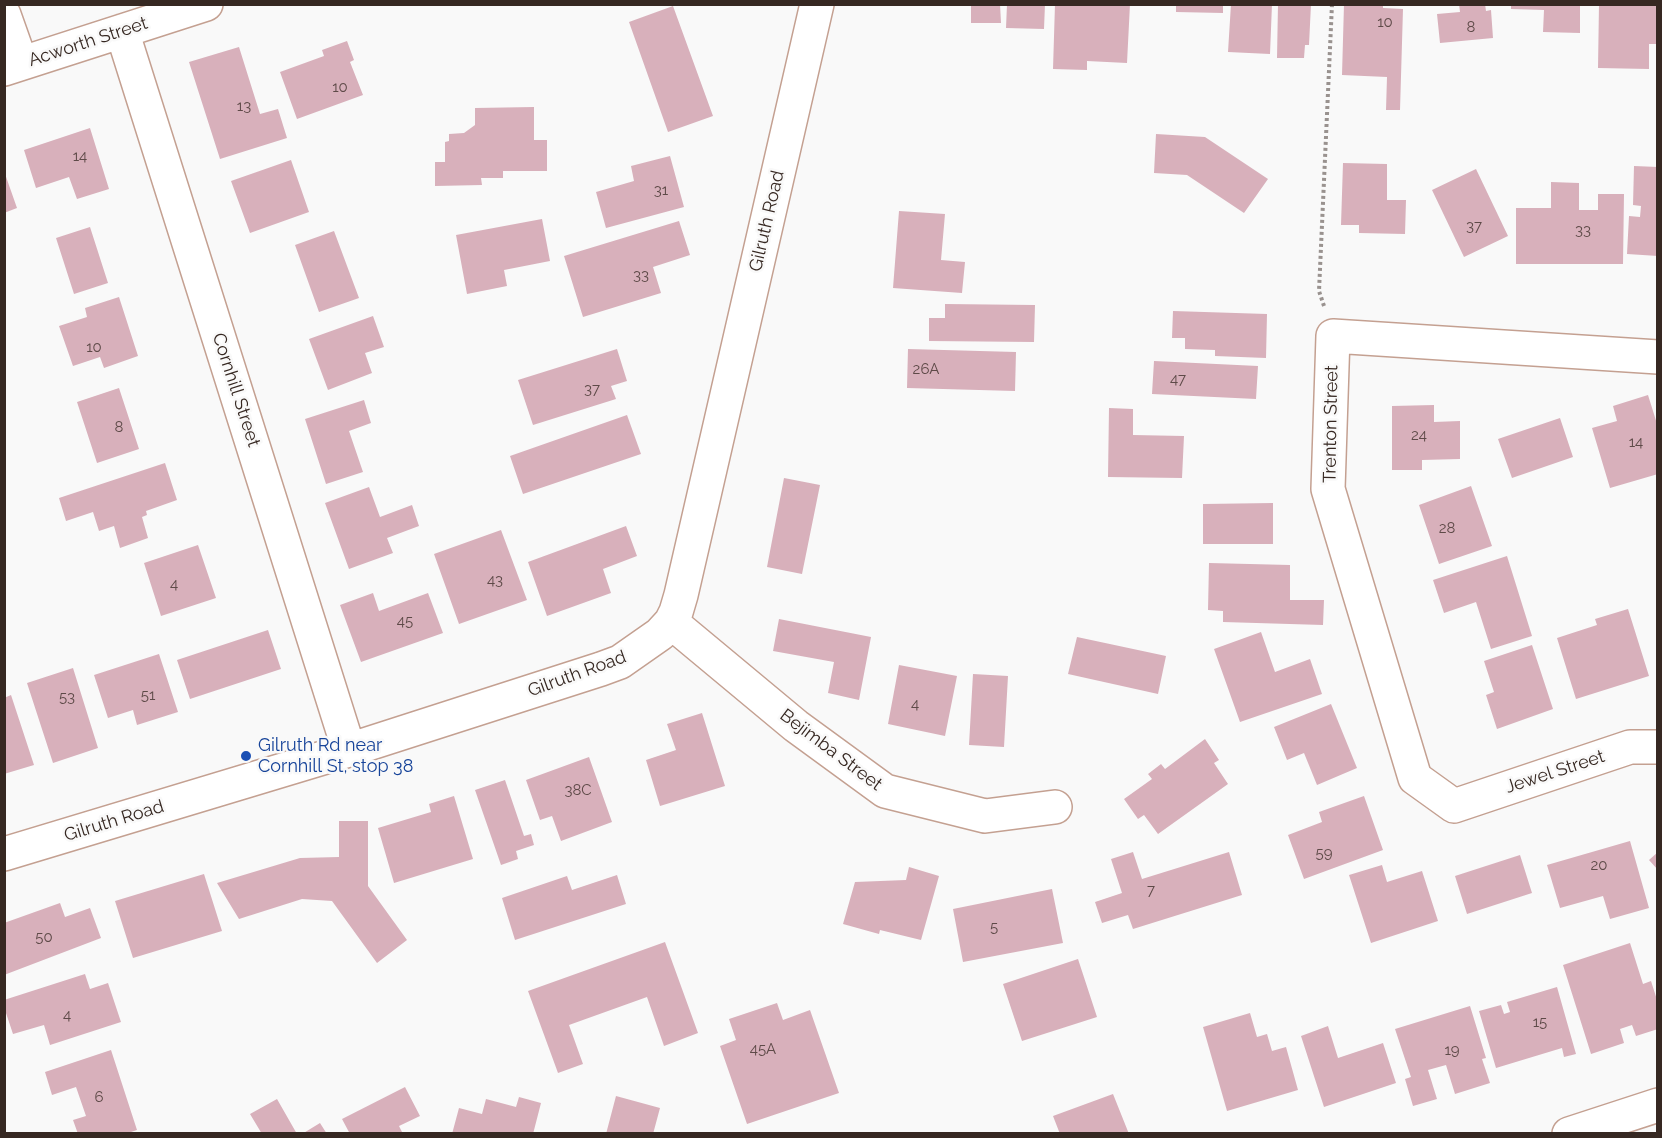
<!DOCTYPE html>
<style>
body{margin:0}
#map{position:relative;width:1662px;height:1138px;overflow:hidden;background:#f9f9f9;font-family:Raleway,sans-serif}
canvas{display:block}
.frame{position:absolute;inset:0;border:6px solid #362822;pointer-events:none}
</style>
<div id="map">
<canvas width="1662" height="1138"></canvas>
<div class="frame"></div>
</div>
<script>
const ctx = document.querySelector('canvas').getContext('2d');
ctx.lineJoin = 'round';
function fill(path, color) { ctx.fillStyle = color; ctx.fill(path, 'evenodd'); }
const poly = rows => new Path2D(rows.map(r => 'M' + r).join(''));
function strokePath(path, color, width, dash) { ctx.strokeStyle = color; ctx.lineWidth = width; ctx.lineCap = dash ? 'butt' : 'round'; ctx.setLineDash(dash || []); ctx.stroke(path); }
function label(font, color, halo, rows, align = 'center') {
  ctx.font = font + ' Raleway,sans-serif'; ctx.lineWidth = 5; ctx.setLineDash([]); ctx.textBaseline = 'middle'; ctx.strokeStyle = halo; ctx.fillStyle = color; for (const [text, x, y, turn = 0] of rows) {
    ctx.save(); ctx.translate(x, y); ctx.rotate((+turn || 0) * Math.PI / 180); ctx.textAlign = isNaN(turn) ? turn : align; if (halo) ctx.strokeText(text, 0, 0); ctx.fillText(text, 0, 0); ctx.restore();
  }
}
const building = poly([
 [971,4,1000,4,1001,23,971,23],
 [1007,4,1045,4,1044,29,1006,28],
 [1055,4,1130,4,1127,63,1087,61,1087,70,1053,69],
 [1176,4,1223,4,1223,13,1176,12],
 [1231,4,1272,4,1270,54,1228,52],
 [1278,4,1311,4,1309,45,1305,45,1304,58,1277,58],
 [1344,4,1383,4,1383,8,1403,9,1400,110,1386,110,1387,77,1342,75],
 [1459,4,1485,4,1486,11,1491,10,1493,38,1440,43,1437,14,1460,12],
 [1511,4,1580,4,1580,33,1543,32,1544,10,1511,9],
 [1599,4,1658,4,1658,44,1649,44,1649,69,1598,68],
 [673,6,713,116,668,132,629,22],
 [347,41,354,60,350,62,363,95,297,119,280,72,324,56,322,50],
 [239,47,260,114,278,109,287,138,220,159,189,62],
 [534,107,534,140,547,140,547,171,503,171,503,178,481,178,482,185,435,186,435,162,445,162,445,142,449,141,449,134,464,133,475,125,475,108],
 [90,128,109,189,77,199,69,177,36,188,24,150],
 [1156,134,1205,137,1268,179,1244,213,1187,175,1154,173],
 [670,156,684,207,606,228,596,192,634,181,631,166],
 [291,160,309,212,250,233,231,181],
 [1343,163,1387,164,1387,200,1406,200,1405,234,1359,233,1359,225,1341,225],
 [1634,166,1658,167,1658,256,1627,254,1629,216,1640,217,1641,206,1633,205],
 [1476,169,1508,236,1464,257,1432,190],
 [4,171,17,208,4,213],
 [1551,182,1579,183,1579,210,1598,210,1598,194,1624,194,1623,264,1516,264,1516,208,1551,208],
 [899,211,945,214,941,260,965,262,962,293,893,288],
 [542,219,550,261,504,270,507,286,467,294,456,235],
 [679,221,690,255,653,267,661,293,583,317,564,256],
 [90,227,108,283,74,294,56,238],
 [334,231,359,298,319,312,295,245],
 [119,297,138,356,104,368,100,357,73,366,59,326,87,317,85,308],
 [945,304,1035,305,1034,342,929,341,929,318,945,318],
 [1173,311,1267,314,1266,358,1215,356,1215,350,1185,349,1185,338,1172,338],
 [373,316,384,347,365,353,372,373,328,390,309,339],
 [617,349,627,381,611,386,616,399,533,425,518,380],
 [908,349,1016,352,1015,391,907,388],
 [1154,361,1258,366,1256,399,1152,394],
 [119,388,139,449,97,463,77,402],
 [1648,395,1658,427,1658,474,1610,488,1592,428,1617,421,1613,406],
 [364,400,371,423,349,431,363,472,326,484,305,419],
 [1434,405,1434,422,1460,421,1460,459,1422,460,1422,470,1392,470,1392,406],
 [1109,408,1133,409,1133,435,1184,436,1182,478,1108,477],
 [627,415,641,454,523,494,510,456],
 [1560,418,1573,457,1512,478,1498,439],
 [165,463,177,500,146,511,147,515,142,517,148,538,120,548,114,526,99,531,93,512,66,521,59,498],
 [784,478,820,485,802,574,767,567],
 [1471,486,1492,546,1439,564,1419,505],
 [369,487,380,517,412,505,419,526,387,538,393,553,349,569,325,503],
 [1273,503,1273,544,1203,544,1203,504],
 [626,526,637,556,603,569,611,593,547,616,528,562],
 [501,530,527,600,459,624,434,554],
 [198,545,216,598,161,616,144,563],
 [1507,556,1532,636,1491,649,1476,602,1444,613,1433,580],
 [1209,563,1290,565,1290,600,1324,600,1323,625,1223,622,1223,611,1208,610],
 [373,593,379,611,428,593,443,633,361,662,340,605],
 [1628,609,1649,676,1576,699,1557,638,1597,625,1595,619],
 [779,619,871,637,859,700,828,693,834,662,773,651],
 [268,630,281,669,190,699,177,660],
 [1261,632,1275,672,1310,659,1322,694,1240,722,1214,649],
 [1077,637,1166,656,1158,694,1068,674],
 [1532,645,1553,709,1497,729,1486,695,1494,692,1484,661],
 [159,654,178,712,137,725,133,710,108,718,94,675],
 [899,665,957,676,945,736,888,724],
 [73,668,98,748,53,763,27,683],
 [973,674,1008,676,1004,747,969,745],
 [11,695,34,765,4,774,4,698],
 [1331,704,1357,768,1317,785,1304,753,1287,760,1274,727],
 [702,713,725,786,660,806,646,760,676,750,667,724],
 [1205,739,1219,760,1214,763,1228,784,1158,834,1144,815,1138,819,1124,799,1152,779,1148,774,1161,764,1165,769],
 [589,757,612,822,561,841,552,816,540,820,526,780],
 [505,780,524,836,531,834,534,845,516,851,518,859,501,865,475,790],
 [454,796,473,859,394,883,378,828,431,812,429,804],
 [1364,796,1383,850,1304,879,1288,835,1322,822,1319,812],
 [339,821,368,821,368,886,407,940,377,963,332,901,302,899,239,919,217,883,300,858,339,857],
 [1630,841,1649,908,1610,919,1603,896,1560,908,1547,865],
 [1133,852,1142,879,1229,852,1242,895,1133,929,1128,915,1102,923,1095,902,1122,893,1111,859],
 [1658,852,1658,870,1649,860],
 [1520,855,1532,893,1467,914,1455,876],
 [1382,865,1387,882,1422,871,1438,921,1371,943,1349,875],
 [909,867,939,876,921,940,880,930,879,934,843,924,855,882,906,880],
 [204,874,222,931,133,958,115,901],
 [617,875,626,904,515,940,502,898,567,876,572,890],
 [1052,889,1063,943,963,962,953,909],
 [60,903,65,917,90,908,101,938,4,975,4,923],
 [665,942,698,1033,664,1046,647,997,569,1025,583,1064,558,1073,528,991],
 [1630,943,1643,984,1651,981,1658,1003,1658,1029,1636,1036,1632,1025,1620,1029,1624,1043,1591,1054,1563,965],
 [1078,959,1097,1017,1022,1041,1003,984],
 [85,974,90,989,108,983,121,1022,50,1045,44,1025,13,1034,4,1007,4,1000],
 [1557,987,1576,1054,1564,1057,1562,1048,1496,1068,1479,1011,1501,1005,1504,1014,1510,1012,1507,1002],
 [777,1003,783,1020,810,1010,839,1093,747,1124,720,1046,736,1040,729,1019],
 [1470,1006,1486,1058,1482,1059,1490,1083,1455,1094,1446,1065,1428,1070,1437,1099,1413,1106,1405,1079,1411,1077,1395,1029],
 [1250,1013,1257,1037,1267,1034,1272,1051,1286,1047,1298,1090,1227,1111,1203,1027],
 [1328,1026,1338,1058,1383,1043,1396,1083,1324,1107,1301,1036],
 [111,1050,137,1130,125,1134,78,1134,73,1120,86,1116,76,1087,52,1095,45,1072],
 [405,1087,420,1116,399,1126,403,1134,350,1134,342,1119],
 [1113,1094,1129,1134,1060,1134,1053,1116],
 [616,1096,660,1108,653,1134,606,1134],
 [519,1097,541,1103,533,1134,452,1134,459,1108,482,1114,486,1099,516,1107],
 [277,1099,297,1134,262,1134,250,1114],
 [320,1123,327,1134,302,1134]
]);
const path = poly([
 [1324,306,1319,291,1332,4]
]);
const minor = poly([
 [4,15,21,63],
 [122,31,349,750],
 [4,69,206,4],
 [1658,357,1333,336,1328,489,1415,778,1454,806,1630,747,1658,747],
 [671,622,796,726,885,791,985,816,1055,807],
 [4,854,349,750,601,669,620,662,660,634,671,622,676,612,681,595,817,4],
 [1569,1134,1658,1105]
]);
const markers = [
 [246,756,6,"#1a4fb4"]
];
const numberNames = [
 ["10",1385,22],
 ["8",1471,27],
 ["10",340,87],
 ["13",244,106],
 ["14",80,156],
 ["31",661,190],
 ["37",1474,226],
 ["33",1583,230],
 ["33",641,275],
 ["10",94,347],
 ["26A",926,369],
 ["47",1178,379],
 ["37",592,389],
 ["8",119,427],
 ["24",1419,435],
 ["14",1636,442],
 ["28",1447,528],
 ["43",495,580],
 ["4",174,584],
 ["45",405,621],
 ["51",148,695],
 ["53",67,697],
 ["4",915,704],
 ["38C",578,790],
 ["59",1324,853],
 ["20",1599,865],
 ["7",1151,890],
 ["5",994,927],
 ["50",44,937],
 ["4",67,1015],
 ["15",1540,1022],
 ["45A",763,1049],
 ["19",1452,1050],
 ["6",99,1097]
];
const streetNames = [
 ["Acworth Street",88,42,-18],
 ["Gilruth Road",767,221,-77],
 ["Cornhill Street",236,390,72],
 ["Trenton Street",1331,424,-89],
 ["Gilruth Road",577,674,-20],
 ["Bejimba Street",831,750,37],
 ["Jewel Street",1555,772,-18],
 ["Gilruth Road",114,821,-17]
];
const transitNames = [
 ["Gilruth Rd near",258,746],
 ["Cornhill St, stop 38",258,767]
];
fill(building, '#d8b0bb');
strokePath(minor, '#c4a091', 36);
strokePath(path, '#99928f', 4, [3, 3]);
strokePath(minor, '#fff', 33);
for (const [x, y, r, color] of markers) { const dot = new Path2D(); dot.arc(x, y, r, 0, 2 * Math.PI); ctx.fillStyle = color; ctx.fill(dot); strokePath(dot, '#f9f9f9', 2); }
label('15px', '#5e4a48', null, numberNames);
label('18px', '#362822', '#f9f9f9', streetNames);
label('18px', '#164399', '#f9f9f9', transitNames, 'left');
</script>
